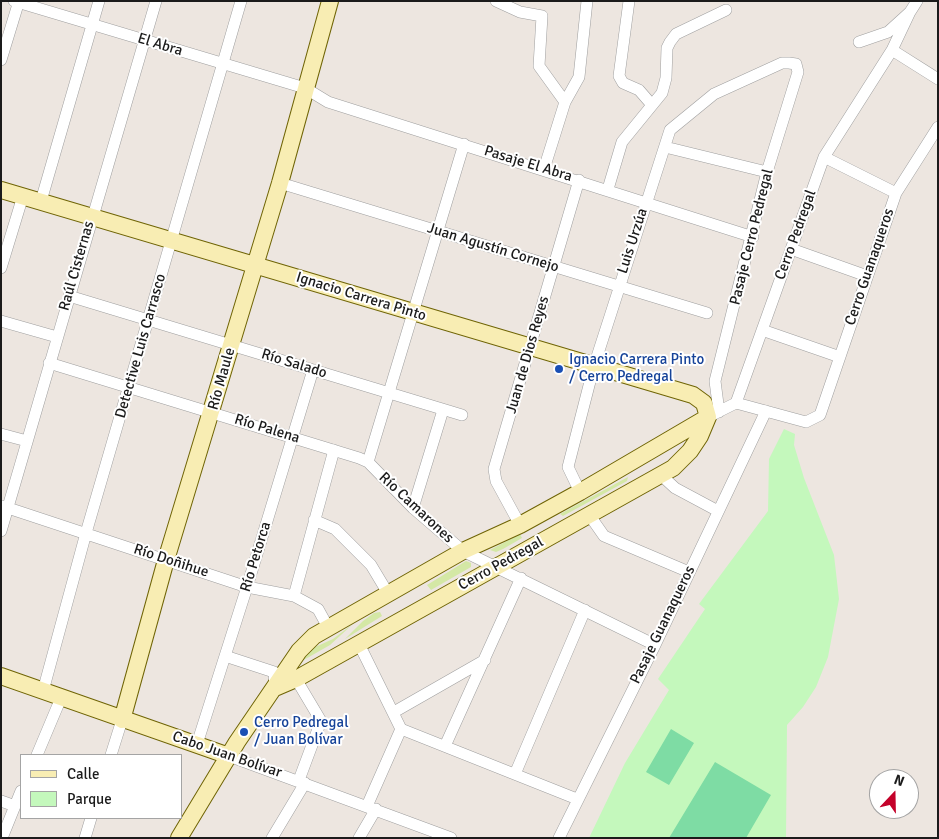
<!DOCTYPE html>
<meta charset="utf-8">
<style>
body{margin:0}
#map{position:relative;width:939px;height:839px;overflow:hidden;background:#ede6e0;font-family:Signika,sans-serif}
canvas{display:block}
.frame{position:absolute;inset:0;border:2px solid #1b1b1b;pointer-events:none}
.legend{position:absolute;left:20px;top:754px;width:162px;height:65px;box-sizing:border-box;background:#fff;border:1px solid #a4a4a4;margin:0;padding:6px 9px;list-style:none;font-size:15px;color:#1b1b1b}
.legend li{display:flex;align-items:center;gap:10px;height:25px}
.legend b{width:25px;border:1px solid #a4a4a4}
.north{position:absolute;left:869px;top:769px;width:50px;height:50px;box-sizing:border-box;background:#fff;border:1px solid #a4a4a4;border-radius:50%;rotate:21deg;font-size:14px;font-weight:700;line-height:20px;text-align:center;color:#1b1b1b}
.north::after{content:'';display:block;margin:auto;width:18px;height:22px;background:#c4022a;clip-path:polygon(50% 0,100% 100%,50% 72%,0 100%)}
</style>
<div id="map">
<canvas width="939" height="839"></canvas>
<div class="frame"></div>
<ul class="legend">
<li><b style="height:6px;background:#f8edb3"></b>Calle</li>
<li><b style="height:14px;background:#c4f8bc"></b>Parque</li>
</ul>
<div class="north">N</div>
</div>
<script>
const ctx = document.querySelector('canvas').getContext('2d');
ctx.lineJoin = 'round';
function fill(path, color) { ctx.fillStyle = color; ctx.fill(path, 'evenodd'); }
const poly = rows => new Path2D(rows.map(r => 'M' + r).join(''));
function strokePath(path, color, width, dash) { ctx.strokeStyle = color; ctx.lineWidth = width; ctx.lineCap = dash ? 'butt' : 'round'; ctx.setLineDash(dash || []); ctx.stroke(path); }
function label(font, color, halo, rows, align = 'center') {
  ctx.font = font + ' Signika,sans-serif'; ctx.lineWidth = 4; ctx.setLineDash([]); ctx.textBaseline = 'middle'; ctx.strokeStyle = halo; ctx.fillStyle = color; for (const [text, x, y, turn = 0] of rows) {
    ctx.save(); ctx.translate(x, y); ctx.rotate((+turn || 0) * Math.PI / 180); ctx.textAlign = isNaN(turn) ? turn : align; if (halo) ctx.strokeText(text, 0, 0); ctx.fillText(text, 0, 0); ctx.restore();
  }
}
const grass = poly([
 [628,477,627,481,563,516,560,514],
 [520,534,522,538,503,549,496,552,490,550],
 [466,561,471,563,471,567,431,590,427,585],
 [380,612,382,616,345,639,363,621,374,613],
 [354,623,330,645,302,661,313,648,333,639]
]);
const park = poly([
 [784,429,795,434,794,445,804,478,834,555,839,599,828,657,816,687,803,707,787,725,786,838,589,838,625,763,669,690,658,679,705,609,699,604,768,511,769,459]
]);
const pitch = poly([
 [671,729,694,743,669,785,646,772],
 [715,762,771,795,746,838,669,838]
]);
const street = poly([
 [14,1,305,88,328,102,753,237],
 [496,1,520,12,542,16,539,66,565,102],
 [629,1,619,76,623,83,639,90,652,105],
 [859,42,888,32,910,12,917,1],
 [892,50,938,79],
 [1,60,19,1],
 [665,147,767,172],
 [824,157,896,193],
 [544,169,565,102,579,77,587,1],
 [280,183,707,313],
 [608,189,622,142,662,93,666,78,667,48,670,42,676,34,726,10],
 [41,201,99,1],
 [791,249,867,276],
 [1,268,23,196],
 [69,296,462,415],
 [1,321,57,337],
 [762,330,840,357],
 [49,363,359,458,368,462,413,508,463,551,655,645],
 [736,403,806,422,820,415,896,193,938,127],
 [714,414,736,403,824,157,892,50,910,12],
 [1,434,27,441],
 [368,462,464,144],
 [661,475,675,488,718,511],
 [580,492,568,467,594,366,670,130,714,94,782,63,789,63,796,64,798,72,767,172,715,381,719,412],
 [2,506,247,587,294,596,318,609,329,629],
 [413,508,443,410],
 [590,516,604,536,689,572],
 [314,520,335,529,371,565,389,595],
 [520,525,496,481,494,469,579,180],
 [1,531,156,1],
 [294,596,334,450],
 [359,644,401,729,577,799],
 [225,656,274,672,275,687],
 [296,679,321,721,299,780],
 [43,691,86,533,241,1],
 [394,712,485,660],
 [197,744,247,587,313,370],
 [445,746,521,578],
 [37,755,61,698],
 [111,755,122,720],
 [229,756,451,838],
 [515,774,585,610],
 [1,801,15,806],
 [367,806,401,729],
 [2,838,21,791],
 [85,838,91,818],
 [272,838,305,783],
 [359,838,376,809],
 [559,838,655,645,766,411]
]);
const secondary = poly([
 [1,190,693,395,704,403,708,417],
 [1,676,229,756],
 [275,688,296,679,673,468,690,451,700,436,708,417],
 [122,720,166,560,280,183,330,1],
 [179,838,237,742,299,651,314,636,463,551,520,525,580,492,708,417]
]);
const markers = [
 [559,369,5,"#1a4fb4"],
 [244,732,5,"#1a4fb4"]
];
const streetNames = [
 ["El Abra",160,45,17],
 ["Pasaje El Abra",528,164,17],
 ["Cerro Pedregal",796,235,-70],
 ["Pasaje Cerro Pedregal",752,237,-76],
 ["Luis Urzúa",633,241,-72],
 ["Juan Agustín Cornejo",493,248,17],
 ["Raúl Cisternas",77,266,-74],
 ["Cerro Guanaqueros",870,267,-71],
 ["Ignacio Carrera Pinto",361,297,17],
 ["Detective Luis Carrasco",141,346,-74],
 ["Juan de Dios Reyes",528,355,-74],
 ["Río Salado",294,364,17],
 ["Río Maule",222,379,-74],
 ["Río Palena",267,429,17],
 ["Río Camarones",416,508,43],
 ["Río Petorca",256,557,-73],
 ["Río Doñihue",171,561,18],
 ["Cerro Pedregal",501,564,-29],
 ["Pasaje Guanaqueros",663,625,-64],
 ["Cabo Juan Bolívar",227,755,19]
];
const transitNames = [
 ["Ignacio Carrera Pinto",569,360],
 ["/ Cerro Pedregal",569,377],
 ["Cerro Pedregal",254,723],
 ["/ Juan Bolívar",254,740]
];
fill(grass, '#d4e8a5');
fill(park, '#c4f8bc');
fill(pitch, '#7edca4');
strokePath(street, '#9f9f9f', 12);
strokePath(secondary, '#6f6405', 18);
strokePath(street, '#fff', 11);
strokePath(secondary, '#f8edb3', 16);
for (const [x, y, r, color] of markers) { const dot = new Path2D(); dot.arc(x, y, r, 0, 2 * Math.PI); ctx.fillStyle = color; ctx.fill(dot); strokePath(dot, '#fff', 2); }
label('15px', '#1b1b1b', '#fff', streetNames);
label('15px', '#164399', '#fff', transitNames, 'left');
</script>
